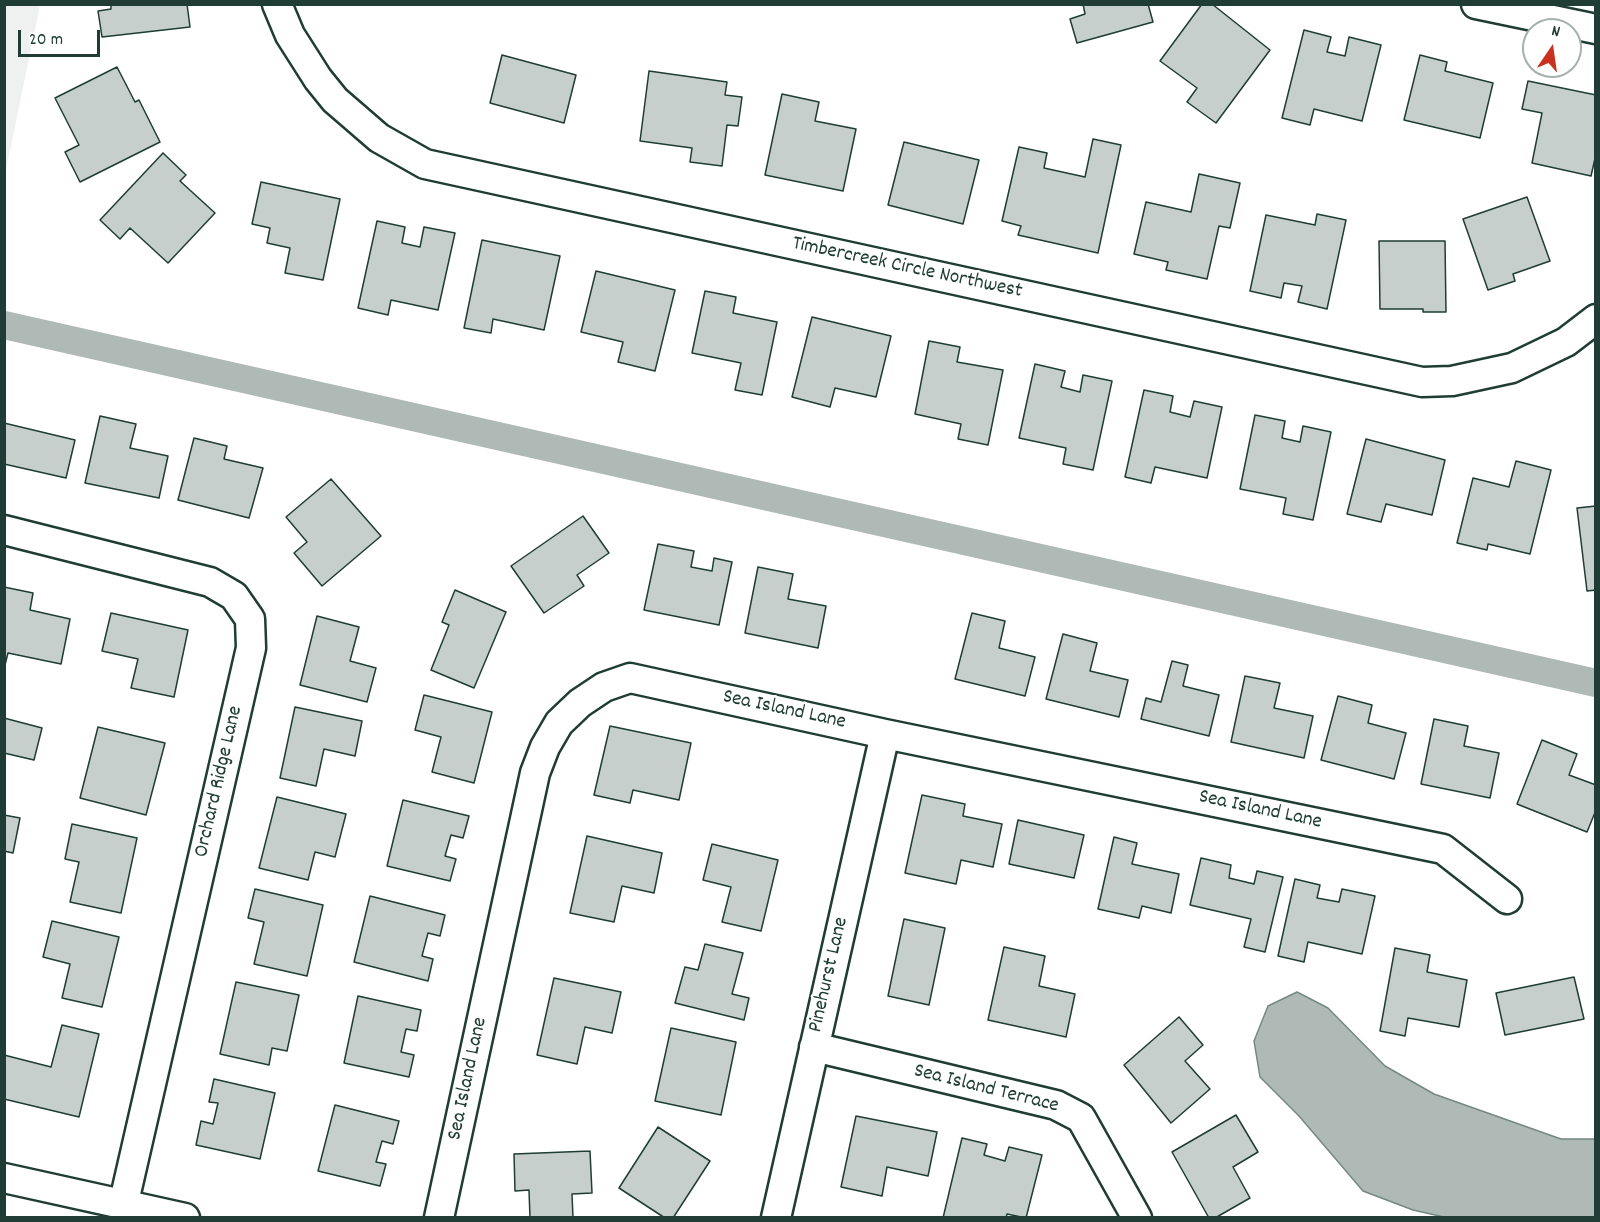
<!DOCTYPE html>
<style>
body{margin:0}
#map{position:relative;width:1600px;height:1222px;overflow:hidden;background:#fff;font-family:Dekko,sans-serif}
canvas{display:block}
.frame{position:absolute;inset:0;border:6px solid #1f3d34;pointer-events:none}
.north{position:absolute;left:1522px;top:18px;width:60px;height:60px;box-sizing:border-box;background:#fff;border:2px solid #a5b1ae;border-radius:50%;rotate:13deg;font-size:16px;font-weight:700;line-height:24px;text-align:center;color:#1f3d34}
.north::after{content:'';display:block;margin:auto;width:21px;height:27px;background:#c8321e;clip-path:polygon(50% 0,100% 100%,50% 72%,0 100%)}
.scale{position:absolute;left:18px;top:30px;width:82px;height:27px;box-sizing:border-box;border:3px solid #1f3d34;border-top:0;padding-left:8px;font-size:18px;line-height:21px;white-space:nowrap;color:#1f3d34;-webkit-text-stroke:4px #fff;paint-order:stroke}
</style>
<div id="map">
<canvas width="1600" height="1222"></canvas>
<div class="frame"></div>
<div class="north">N</div>
<div class="scale">20 m</div>
</div>
<script>
const ctx = document.querySelector('canvas').getContext('2d');
ctx.lineJoin = 'round';
function fill(path, color) { ctx.fillStyle = color; ctx.fill(path, 'evenodd'); }
const poly = rows => new Path2D(rows.map(r => 'M' + r).join(''));
function strokePath(path, color, width, dash) { ctx.strokeStyle = color; ctx.lineWidth = width; ctx.lineCap = dash ? 'butt' : 'round'; ctx.setLineDash(dash || []); ctx.stroke(path); }
function label(font, color, halo, rows, align = 'center') {
  ctx.font = font + ' Dekko,sans-serif'; ctx.lineWidth = 5; ctx.setLineDash([]); ctx.textBaseline = 'middle'; ctx.strokeStyle = halo; ctx.fillStyle = color; for (const [text, x, y, turn = 0] of rows) {
    ctx.save(); ctx.translate(x, y); ctx.rotate((+turn || 0) * Math.PI / 180); ctx.textAlign = isNaN(turn) ? turn : align; if (halo) ctx.strokeText(text, 0, 0); ctx.fillText(text, 0, 0); ctx.restore();
  }
}
const built = poly([
 [5,4,40,5,5,175,4,5]
]);
const water = poly([
 [1297,992,1328,1008,1385,1066,1434,1094,1561,1139,1595,1139,1595,1217,1444,1217,1413,1210,1363,1191,1299,1116,1260,1077,1254,1041,1268,1006,1297,992]
]);
const canal = poly([
 [4,325,1596,683]
]);
const building = poly([
 [111,4,187,4,190,27,102,37,98,11,111,9,111,4],
 [1083,4,1148,4,1153,22,1077,43,1070,19,1085,14,1083,4],
 [1202,4,1212,4,1270,50,1216,123,1187,102,1197,88,1160,61,1202,4],
 [1304,30,1331,37,1327,52,1345,56,1349,37,1381,45,1362,121,1314,109,1310,125,1282,118,1304,30],
 [502,55,576,75,564,123,490,103,502,55],
 [1420,55,1447,62,1445,71,1493,83,1480,138,1404,120,1420,55],
 [117,67,135,102,139,100,160,142,80,182,65,152,79,145,55,98,117,67],
 [649,71,727,82,725,95,742,97,738,126,727,125,722,166,690,162,692,148,640,141,649,71],
 [1528,81,1596,95,1596,154,1591,176,1532,163,1542,113,1522,109,1528,81],
 [782,94,819,102,815,121,856,129,843,191,765,175,782,94],
 [1093,139,1121,145,1098,253,1018,235,1021,226,1002,221,1019,147,1047,153,1044,168,1085,177,1093,139],
 [904,142,979,160,963,224,888,205,904,142],
 [163,153,186,175,180,181,215,213,168,263,130,228,120,239,100,220,163,153],
 [1199,174,1240,183,1230,228,1219,226,1207,279,1166,270,1168,262,1134,254,1146,202,1191,212,1199,174],
 [261,182,340,199,323,280,285,273,290,248,267,243,270,228,252,224,261,182],
 [1527,197,1550,261,1513,274,1515,281,1488,290,1463,219,1527,197],
 [1317,214,1346,220,1327,309,1298,302,1302,286,1284,283,1281,298,1250,291,1266,215,1315,225,1317,214],
 [377,221,405,227,402,243,420,247,424,227,455,233,438,310,391,300,388,315,358,308,377,221],
 [482,240,560,256,544,330,493,319,491,333,464,328,482,240],
 [1379,241,1445,241,1446,312,1423,312,1423,309,1380,309,1379,241],
 [596,271,675,290,655,371,618,362,623,342,581,332,596,271],
 [705,291,736,297,733,313,777,322,762,395,735,390,741,363,692,353,705,291],
 [812,317,891,336,876,397,835,388,830,407,792,397,812,317],
 [929,341,960,347,957,362,1003,370,988,445,958,439,961,424,915,414,929,341],
 [1035,364,1065,371,1061,387,1080,392,1083,375,1112,381,1093,470,1063,464,1066,448,1019,438,1035,364],
 [1144,390,1173,396,1170,412,1190,417,1194,401,1222,407,1207,478,1155,467,1151,483,1125,477,1144,390],
 [1255,415,1285,421,1282,438,1300,442,1303,426,1331,432,1313,520,1283,514,1286,498,1240,489,1255,415],
 [100,416,136,424,130,448,168,456,159,498,85,483,100,416],
 [4,423,75,440,66,478,4,464,4,423],
 [194,438,227,446,224,459,263,468,249,518,178,500,194,438],
 [1366,439,1445,460,1432,515,1386,504,1381,522,1347,514,1366,439],
 [1516,461,1551,470,1530,554,1488,544,1487,550,1457,543,1473,478,1509,487,1516,461],
 [331,479,381,536,322,586,294,553,307,542,286,517,331,479],
 [1596,506,1596,590,1587,591,1577,508,1596,506],
 [583,516,609,553,577,575,584,586,544,613,511,566,583,516],
 [658,544,694,551,691,567,712,571,714,558,732,562,719,625,644,610,658,544],
 [758,567,793,574,788,599,826,606,818,648,745,633,758,567],
 [4,587,33,593,30,610,70,619,61,664,8,653,4,669,4,587],
 [455,590,506,612,474,688,431,670,449,625,442,622,455,590],
 [111,613,188,630,174,697,131,688,138,659,102,651,111,613],
 [972,613,1005,621,999,648,1035,657,1025,696,955,679,972,613],
 [317,616,359,627,350,661,376,668,367,702,300,685,317,616],
 [1063,634,1097,643,1090,671,1128,680,1119,717,1046,699,1063,634],
 [1172,661,1188,665,1183,686,1219,695,1209,736,1141,719,1146,698,1161,702,1172,661],
 [1245,676,1280,683,1274,708,1313,716,1304,758,1231,742,1245,676],
 [424,695,492,712,474,783,432,772,441,737,415,730,424,695],
 [1338,696,1372,705,1368,723,1406,733,1394,779,1321,760,1338,696],
 [295,707,362,721,355,756,324,749,316,786,280,778,295,707],
 [4,718,42,728,34,760,4,753,4,718],
 [1434,719,1468,726,1464,746,1499,753,1490,798,1421,784,1434,719],
 [610,726,691,743,679,800,633,790,630,803,594,795,610,726],
 [98,727,165,743,146,815,80,798,98,727],
 [1542,740,1577,754,1569,775,1596,785,1596,810,1587,832,1517,804,1542,740],
 [922,795,965,804,963,816,1002,824,993,867,961,860,956,884,905,873,922,795],
 [277,797,346,814,335,857,315,852,308,880,259,868,277,797],
 [403,800,469,816,463,838,451,835,445,856,456,859,450,881,387,866,403,800],
 [4,815,20,818,13,853,4,851,4,815],
 [1018,820,1084,835,1074,878,1009,864,1018,820],
 [72,824,137,838,121,913,70,902,79,862,65,859,72,824],
 [587,836,662,853,654,893,622,886,614,922,570,913,587,836],
 [1114,837,1137,843,1132,864,1179,874,1171,913,1142,906,1139,918,1098,909,1114,837],
 [712,844,778,860,761,931,722,922,731,887,703,880,712,844],
 [1201,858,1231,865,1229,878,1254,884,1257,871,1283,877,1265,952,1244,947,1251,919,1190,905,1201,858],
 [1295,879,1320,885,1317,898,1339,902,1342,889,1375,896,1362,954,1308,942,1304,962,1278,956,1295,879],
 [255,889,323,905,307,976,254,964,264,922,248,918,255,889],
 [370,896,445,915,440,936,428,933,422,956,433,959,428,981,354,962,370,896],
 [904,919,945,928,929,1005,888,996,904,919],
 [52,921,119,937,102,1007,62,998,70,964,43,957,52,921],
 [705,944,743,953,732,994,749,998,744,1020,675,1003,685,967,698,970,705,944],
 [1004,947,1045,956,1039,986,1075,994,1066,1037,988,1020,1004,947],
 [1395,948,1430,955,1427,972,1467,980,1459,1027,1408,1018,1405,1036,1380,1031,1395,948],
 [1574,977,1584,1019,1505,1035,1496,993,1574,977],
 [554,978,621,992,612,1033,585,1027,577,1064,537,1055,554,978],
 [236,982,299,995,287,1051,272,1048,269,1065,220,1054,236,982],
 [358,996,421,1010,417,1031,406,1029,401,1052,414,1055,409,1077,344,1063,358,996],
 [1179,1017,1203,1045,1185,1061,1210,1089,1171,1123,1124,1065,1179,1017],
 [62,1025,99,1034,79,1117,4,1099,4,1055,51,1067,62,1025],
 [671,1028,736,1042,721,1115,655,1101,671,1028],
 [214,1079,275,1093,260,1159,196,1145,201,1121,213,1124,218,1103,209,1102,214,1079],
 [335,1105,399,1121,393,1144,382,1141,376,1162,386,1164,380,1186,318,1171,335,1105],
 [1236,1115,1258,1152,1233,1167,1250,1198,1215,1218,1209,1218,1172,1152,1236,1115],
 [856,1116,937,1132,928,1176,887,1167,882,1196,841,1187,856,1116],
 [658,1127,710,1161,673,1218,665,1218,619,1188,658,1127],
 [962,1138,987,1144,984,1155,1005,1161,1009,1147,1042,1155,1026,1218,1007,1214,1006,1218,943,1218,962,1138],
 [590,1151,592,1193,572,1194,573,1218,530,1218,529,1190,515,1191,514,1154,590,1151]
]);
const minor = poly([
 [277,4,290,35,318,79,335,100,379,138,425,164,1422,382,1452,381,1512,368,1566,342,1596,319],
 [1476,4,1596,29],
 [4,530,210,582,234,596,250,619,251,648,123,1206],
 [814,1047,1056,1105,1081,1118,1137,1218],
 [4,1178,185,1218],
 [439,1218,535,773,545,747,559,723,580,703,604,687,630,678,885,734,1443,849,1507,899],
 [776,1218,885,734]
]);
const streetNames = [
 ["Timbercreek Circle Northwest",907,269,12],
 ["Sea Island Lane",784,711,12],
 ["Orchard Ridge Lane",220,782,-77],
 ["Sea Island Lane",1260,811,12],
 ["Pinehurst Lane",830,975,-77],
 ["Sea Island Lane",469,1079,-78],
 ["Sea Island Terrace",986,1090,14]
];
fill(built, '#eef1f0');
fill(water, '#afbab7');
strokePath(water, '#758883', 1.5);
strokePath(canal, '#afbab7', 28);
fill(building, '#c7cfcc');
strokePath(building, '#1f3d34', 1.5);
strokePath(minor, '#1f3d34', 33);
strokePath(minor, '#fff', 28);
label('21px', '#1f3d34', '#fff', streetNames);
</script>
